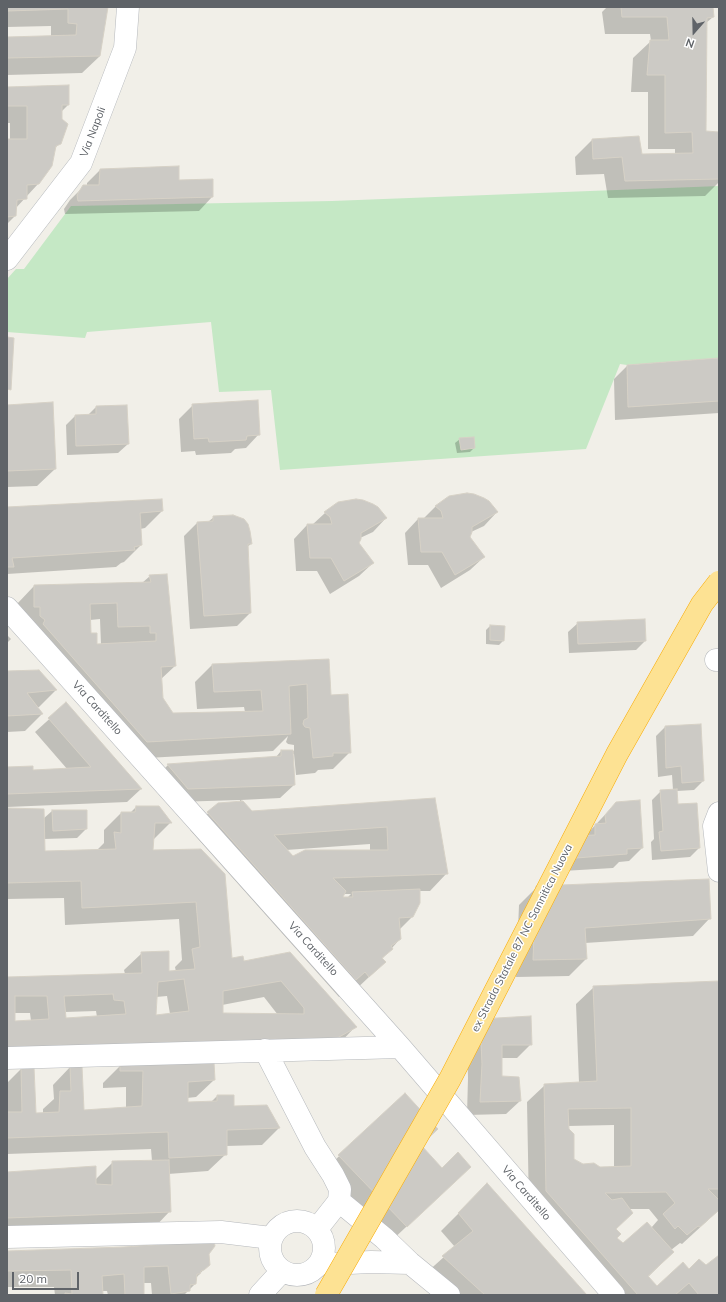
<!DOCTYPE html>
<style>
body{margin:0}
#map{position:relative;width:726px;height:1302px;overflow:hidden;background:#f1efe8;font-family:Mulish,sans-serif}
canvas{display:block}
.frame{position:absolute;inset:0;border:8px solid #5f6368;pointer-events:none}
.north{position:absolute;left:674px;top:12px;width:40px;height:40px;-webkit-text-stroke:3px #fff;paint-order:stroke;rotate:200deg;font-size:11px;font-weight:700;line-height:16px;text-align:center;color:#5f6368}
.north::after{content:'';display:block;margin:auto;width:14px;height:18px;background:#5f6368;clip-path:polygon(50% 0,100% 100%,50% 72%,0 100%)}
.scale{position:absolute;left:12px;top:1272px;width:67px;height:18px;box-sizing:border-box;border:2px solid #5f6368;border-top:0;padding-left:5px;font-size:12px;line-height:14px;white-space:nowrap;color:#5f6368;-webkit-text-stroke:3px #fff;paint-order:stroke}
</style>
<div id="map">
<canvas width="726" height="1302"></canvas>
<div class="frame"></div>
<div class="north">N</div>
<div class="scale">20 m</div>
</div>
<script>
const ctx = document.querySelector('canvas').getContext('2d');
ctx.lineJoin = 'round';
function fill(path, color) { ctx.fillStyle = color; ctx.fill(path, 'evenodd'); }
const poly = rows => new Path2D(rows.map(r => 'M' + r).join(''));
function strokePath(path, color, width, dash) { ctx.strokeStyle = color; ctx.lineWidth = width; ctx.lineCap = dash ? 'butt' : 'round'; ctx.setLineDash(dash || []); ctx.stroke(path); }
function label(font, color, halo, rows, align = 'center') {
  ctx.font = font + ' Mulish,sans-serif'; ctx.lineWidth = 3; ctx.setLineDash([]); ctx.textBaseline = 'middle'; ctx.strokeStyle = halo; ctx.fillStyle = color; for (const [text, x, y, turn = 0] of rows) {
    ctx.save(); ctx.translate(x, y); ctx.rotate((+turn || 0) * Math.PI / 180); ctx.textAlign = isNaN(turn) ? turn : align; if (halo) ctx.strokeText(text, 0, 0); ctx.fillText(text, 0, 0); ctx.restore();
  }
}
const green = poly([
 [719,186,719,358,627,365,620,364,586,449,280,470,271,390,219,392,211,322,87,332,85,338,7,332,7,279,16,269,24,269,71,206,332,201]
]);
const shadow = poly([
 [7,7,107,7,100,56,82,73,7,75,7,38,51,36,51,26,7,27],
 [607,7,712,7,713,17,706,23,705,132,719,133,719,182,705,196,608,198,604,174,576,175,575,157,592,140,641,155,675,155,675,149,648,149,648,92,631,92,633,58,651,41,650,34,605,34,602,12],
 [7,88,68,105,61,112,60,143,54,149,38,184,15,209,15,216,7,224,7,140,10,140,10,123,7,123],
 [100,170,178,181,212,180,212,197,199,211,65,214,64,209,70,200,84,186,87,186,87,183],
 [719,359,719,413,615,420,614,379,627,366],
 [193,405,259,434,246,448,235,449,231,453,196,455,195,451,181,452,179,419],
 [7,406,55,469,37,486,7,487],
 [96,407,128,444,118,453,67,455,66,425,75,416,88,415],
 [460,439,474,448,470,452,457,453,455,443],
 [339,503,386,518,373,532,360,538,358,543,373,563,359,576,330,594,317,571,296,571,294,539,307,525,312,525,325,513],
 [436,506,497,512,484,526,471,532,469,537,484,557,470,570,441,588,428,565,408,565,405,533,418,519,423,519],
 [7,508,162,511,145,528,140,529,141,545,124,562,121,563,116,567,7,574],
 [214,517,251,544,247,547,250,613,237,626,190,629,184,536,197,523,208,522],
 [150,576,175,666,160,680,162,698,172,714,245,712,244,707,197,709,195,682,212,665,328,660,330,696,350,752,333,769,318,770,315,773,296,775,294,754,292,754,294,785,280,798,241,800,251,812,434,799,447,873,430,891,419,891,412,917,399,930,400,939,382,959,385,962,352,993,348,988,339,997,190,830,218,804,240,802,240,800,175,802,155,778,168,765,276,757,281,751,294,751,294,745,288,744,286,742,288,736,273,751,129,759,17,604,34,586,142,583],
 [100,619,101,645,96,645,90,634,90,620],
 [370,844,370,851,292,858,286,850],
 [343,894,351,894,347,898,341,898],
 [578,623,645,641,636,650,569,653,568,632],
 [490,626,503,641,499,645,486,644,486,630],
 [7,635,11,639,7,643],
 [7,672,56,690,39,707,37,707,42,714,25,731,7,732],
 [66,704,141,789,127,802,7,807,7,768,32,772,68,770,35,732],
 [665,727,703,781,694,790,677,791,677,805,699,848,690,857,652,860,651,842,654,839,652,800,661,791,673,790,672,775,658,777,656,736],
 [616,803,642,848,629,861,619,862,613,868,563,871,585,836],
 [136,807,159,807,170,823,153,840,152,851,200,850,224,874,231,959,242,957,243,962,289,953,355,1027,338,1045,312,1059,213,1062,214,1080,196,1097,187,1098,187,1103,211,1102,217,1096,233,1096,233,1107,266,1106,279,1128,262,1145,226,1146,226,1154,208,1171,168,1174,170,1211,153,1229,7,1234,7,1173,95,1167,95,1180,113,1162,152,1161,151,1149,7,1154,7,1083,23,1067,7,1067,7,978,125,974,124,970,142,953,168,952,168,972,176,972,175,967,182,960,179,919,65,925,64,898,7,899,7,809,43,810,43,819,52,811,86,811,86,829,77,838,44,839,44,852,97,850,104,843,104,830,121,813,130,813],
 [167,996,170,1014,155,1016,156,997],
 [264,997,278,1015,222,1014,222,1005],
 [96,1011,97,1017,66,1019,65,1012],
 [14,1013,30,1013,31,1021,14,1022],
 [122,1064,103,1083,103,1088,126,1087,126,1108,83,1111,81,1065],
 [72,1065,53,1085,54,1099,43,1109,43,1113,35,1114,33,1066],
 [537,887,710,918,693,936,585,943,586,959,569,976,516,977,519,905],
 [594,987,719,1004,719,1210,682,1244,680,1243,671,1250,673,1252,648,1277,657,1287,689,1270,706,1266,719,1256,719,1295,605,1295,529,1209,527,1102,545,1085,579,1083,576,1004],
 [614,1125,614,1168,599,1168,583,1165,573,1159,568,1126],
 [629,1209,649,1209,658,1220,651,1228,623,1244,616,1238,615,1230],
 [467,1033,531,1044,517,1058,501,1058,501,1077,520,1101,506,1114,467,1115,468,1078],
 [405,1095,420,1146,442,1169,470,1167,389,1243,321,1173],
 [487,1185,586,1295,449,1295,425,1274,455,1247,441,1231],
 [7,1252,208,1254,209,1264,196,1278,195,1284,184,1295,152,1295,151,1283,143,1283,143,1295,108,1295,107,1291,102,1291,102,1295,55,1295,54,1287,7,1287]
]);
const building = poly([
 [7,7,108,7,100,56,7,58,7,37,76,35,77,24,68,23,68,9,7,11,7,7],
 [621,7,713,7,714,17,707,18,706,131,719,132,719,179,625,181,622,157,593,159,592,139,639,136,642,154,693,153,692,132,665,133,665,75,647,75,650,40,669,40,667,17,622,17,621,7],
 [69,85,69,105,62,105,62,119,68,124,61,144,56,146,52,166,39,184,27,185,27,199,17,200,16,216,7,217,7,139,27,139,27,106,7,106,7,87,69,85],
 [179,166,179,180,213,179,213,197,78,201,77,195,83,185,99,185,100,169,179,166],
 [7,337,14,338,11,390,7,389,7,337],
 [719,358,719,401,628,407,627,365,719,358],
 [258,400,260,435,247,436,246,440,209,442,208,438,194,439,192,404,258,400],
 [53,402,56,469,7,471,7,405,53,402],
 [127,405,129,444,76,446,75,415,96,414,96,406,127,405],
 [474,437,475,448,461,450,459,438,474,437],
 [467,493,474,494,484,498,489,501,498,512,472,527,472,532,470,537,485,557,455,575,442,552,421,552,418,518,443,518,441,511,435,506,449,496,467,493],
 [162,499,163,511,140,513,142,545,134,547,135,550,12,558,14,567,7,567,7,507,162,499],
 [356,499,363,500,373,504,378,507,387,518,361,533,361,539,359,543,374,563,344,581,331,558,310,558,307,524,332,524,330,517,324,512,338,502,356,499],
 [233,515,244,519,248,524,250,531,252,544,248,544,251,613,204,616,197,522,213,521,213,516,233,515],
 [167,574,176,666,161,667,163,698,173,713,263,711,261,690,214,692,212,664,329,659,331,695,348,694,351,753,333,753,333,756,313,758,310,728,305,727,303,724,304,720,308,718,307,684,289,686,291,734,147,742,43,624,45,620,40,616,40,607,34,607,34,585,151,582,149,575,167,574],
 [117,603,118,627,150,626,150,633,156,633,156,641,97,644,97,633,91,633,90,604,117,603],
 [645,619,646,641,578,644,577,622,645,619],
 [490,625,505,626,504,641,490,640,490,625],
 [39,670,57,690,27,693,43,714,7,716,7,671,39,670],
 [66,702,142,789,7,794,7,767,33,766,33,770,91,767,48,718,66,702],
 [701,724,704,781,682,783,681,766,666,768,665,726,701,724],
 [281,750,293,750,295,785,188,789,167,764,281,756,281,750],
 [677,789,678,804,697,803,700,848,661,851,659,832,663,831,660,790,677,789],
 [435,798,448,874,333,878,346,891,343,897,353,897,352,892,420,889,420,903,413,917,399,918,401,939,391,946,393,949,382,958,386,962,369,977,365,972,356,980,207,812,218,803,243,801,252,811,435,798],
 [387,827,388,850,305,850,293,856,274,835,387,827],
 [640,800,643,848,627,849,627,854,576,858,574,836,595,835,595,824,606,823,605,815,616,802,640,800],
 [136,806,159,806,172,823,155,823,153,850,201,849,225,874,232,958,243,956,244,961,290,952,357,1027,330,1042,7,1051,7,977,142,973,141,952,169,951,169,971,195,969,192,949,200,947,196,902,82,908,81,881,7,883,7,808,44,809,45,851,116,849,114,832,121,833,121,812,135,812,136,806],
 [184,979,189,1011,156,1015,158,982,184,979],
 [281,981,304,1008,304,1014,223,1013,223,991,281,981],
 [113,994,114,1000,124,1001,126,1014,66,1018,64,996,113,994],
 [15,996,47,996,49,1019,15,1021,15,996],
 [52,810,87,810,87,829,53,831,52,810],
 [709,879,711,919,585,928,587,959,533,960,536,886,709,879],
 [719,981,719,1189,708,1189,719,1200,719,1210,700,1227,698,1226,687,1235,678,1226,675,1229,663,1214,675,1203,666,1192,605,1193,612,1200,622,1198,633,1213,616,1229,621,1234,617,1238,623,1243,647,1222,674,1252,648,1276,657,1286,683,1262,689,1269,699,1259,706,1265,719,1255,719,1295,699,1295,689,1283,675,1295,638,1295,546,1191,544,1084,597,1081,593,986,719,981],
 [631,1108,631,1166,600,1167,594,1163,583,1164,574,1159,574,1134,569,1129,568,1109,631,1108],
 [531,1016,532,1045,502,1045,502,1076,519,1077,521,1101,480,1102,482,1064,480,1019,531,1016],
 [214,1062,215,1080,188,1082,188,1102,217,1101,217,1095,234,1095,234,1106,267,1105,280,1128,227,1130,227,1155,169,1158,168,1132,7,1138,7,1112,22,1112,21,1068,34,1067,36,1113,59,1112,60,1091,71,1091,70,1066,82,1066,84,1110,142,1106,143,1071,120,1071,120,1065,214,1062],
 [405,1093,438,1129,421,1145,442,1168,458,1152,471,1167,407,1227,338,1155,405,1093],
 [169,1160,171,1212,7,1218,7,1172,96,1166,96,1184,112,1185,112,1161,169,1160],
 [487,1183,587,1295,539,1295,538,1294,536,1295,485,1295,442,1256,473,1231,458,1213,487,1183],
 [214,1241,215,1246,209,1254,210,1265,204,1270,201,1271,200,1274,197,1274,196,1284,190,1285,190,1291,171,1294,168,1266,144,1267,144,1295,125,1295,124,1274,102,1276,103,1295,65,1295,65,1293,72,1294,71,1270,7,1271,7,1251,124,1247,214,1241]
]);
const street = poly([
 [7,259,81,163,125,48,128,7],
 [7,608,400,1047,614,1295],
 [716,660,719,660],
 [719,813,714,826,719,871],
 [265,1050,315,1147,333,1175,340,1189,339,1201,317,1229],
 [7,1058,400,1047],
 [339,1201,384,1238,410,1263,449,1295],
 '270 1248a27 27 0 1 1 54 0a27 27 0 1 1-54 0Z',
 [7,1237,221,1232,271,1238],
 [328,1264,371,1262,410,1263],
 [260,1295,282,1271]
]);
const highwayBridge = poly([
 [326,1295,450,1079,617,754,702,604,719,582]
]);
const streetNames = [
 ["Via Napoli",93,132,-69],
 ["Via Carditello",97,708,48],
 ["ex Strada Statale 87 NC Sannitica Nuova",522,938,-63],
 ["Via Carditello",313,949,48],
 ["Via Carditello",526,1193,49]
];
fill(green, '#c5e8c5');
fill(shadow, '#0003');
fill(building, '#cccac5');
strokePath(building, '#d6d1c6', 1);
strokePath(street, '#b5b8bc', 23);
strokePath(street, '#fff', 22);
strokePath(highwayBridge, '#f9ab00', 23, []);
strokePath(highwayBridge, '#fde293', 22);
label('11px', '#5f6368', '#fff', streetNames);
</script>
